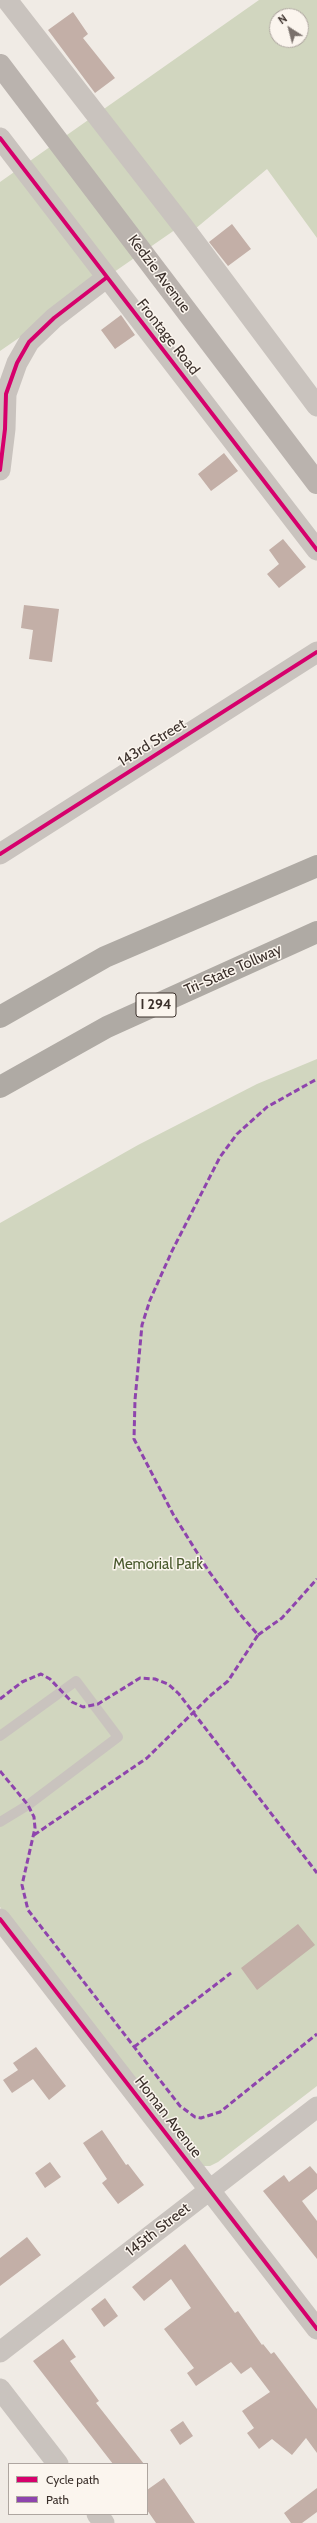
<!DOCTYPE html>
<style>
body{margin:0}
#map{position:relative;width:317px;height:2523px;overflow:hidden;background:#f0ebe5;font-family:Cabin,sans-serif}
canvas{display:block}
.legend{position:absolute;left:8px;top:2463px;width:140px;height:52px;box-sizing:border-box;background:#fbf5ee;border:1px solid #aea6a0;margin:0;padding:5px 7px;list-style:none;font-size:12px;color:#3b302b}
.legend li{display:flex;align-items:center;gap:8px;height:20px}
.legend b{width:20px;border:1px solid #aea6a0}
.north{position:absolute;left:269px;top:8px;width:40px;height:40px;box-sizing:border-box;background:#fbf5ee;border:1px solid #aea6a0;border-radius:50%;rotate:324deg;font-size:11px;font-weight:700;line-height:16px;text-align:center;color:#3b302b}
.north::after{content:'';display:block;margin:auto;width:14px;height:18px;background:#7a716c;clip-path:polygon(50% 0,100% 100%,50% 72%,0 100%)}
</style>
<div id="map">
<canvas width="317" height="2523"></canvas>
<ul class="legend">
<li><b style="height:5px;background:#d6006c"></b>Cycle path</li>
<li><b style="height:5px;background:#8e44ad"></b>Path</li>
</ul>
<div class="north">N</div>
</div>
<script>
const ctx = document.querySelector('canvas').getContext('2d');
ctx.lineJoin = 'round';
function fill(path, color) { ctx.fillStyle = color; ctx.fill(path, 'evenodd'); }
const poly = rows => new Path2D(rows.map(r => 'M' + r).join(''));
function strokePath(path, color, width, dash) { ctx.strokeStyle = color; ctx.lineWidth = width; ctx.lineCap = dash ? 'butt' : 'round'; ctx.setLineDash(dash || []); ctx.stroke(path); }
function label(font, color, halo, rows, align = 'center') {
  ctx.font = font + ' Cabin,sans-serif'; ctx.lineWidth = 3; ctx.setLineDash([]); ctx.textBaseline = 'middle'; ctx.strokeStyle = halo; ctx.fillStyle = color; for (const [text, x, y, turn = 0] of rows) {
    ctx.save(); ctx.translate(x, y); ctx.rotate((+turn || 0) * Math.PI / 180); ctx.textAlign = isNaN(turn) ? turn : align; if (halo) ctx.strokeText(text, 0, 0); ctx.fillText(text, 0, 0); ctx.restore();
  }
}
const green = poly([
 [259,0,317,0,317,238,267,169,189,234,182,225,0,351,0,182],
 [277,16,301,16,301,40,277,40],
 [317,1059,317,2086,218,2162,210,2166,201,2166,0,1907,0,1223,138,1145,257,1084]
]);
const building = poly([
 [73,12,88,34,83,38,115,78,95,93,48,30],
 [232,224,251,249,228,266,209,242],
 [121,315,135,335,115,349,101,330],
 [224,453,238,471,211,491,198,474],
 [283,539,306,567,279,588,267,574,279,564,269,550],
 [24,605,59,609,52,662,29,659,33,630,21,628],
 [298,1924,315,1945,257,1990,241,1968],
 [36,2047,66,2086,49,2100,33,2079,12,2093,3,2080,18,2070,13,2063],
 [102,2130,126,2165,128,2164,144,2185,118,2204,102,2183,107,2179,83,2143],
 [50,2162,61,2177,45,2188,35,2173],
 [310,2166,317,2174,317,2189,302,2201,317,2221,317,2259,263,2191,284,2175,289,2182],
 [27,2237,41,2255,0,2286,0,2258],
 [185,2244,235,2313,238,2311,262,2345,263,2344,271,2354,274,2352,317,2409,317,2453,306,2438,292,2455,272,2439,259,2449,247,2433,254,2428,242,2411,270,2392,251,2367,241,2374,231,2362,196,2386,187,2373,194,2368,164,2329,191,2308,171,2279,144,2301,132,2287],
 [105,2298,118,2316,104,2327,91,2309],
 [63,2339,76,2357,70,2361,99,2401,96,2403,144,2464,113,2464,33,2361],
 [183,2421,193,2436,180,2445,170,2430],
 [164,2478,195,2523,156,2523,147,2510,147,2490],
 [317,2488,317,2512,302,2523,291,2523,284,2513]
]);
const service = poly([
 [0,1736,76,1681,118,1737,28,1805,0,1822]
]);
const minor = poly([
 [7,0,182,225,317,406],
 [0,138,317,550],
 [0,470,5,429,6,394,17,363,29,342,54,318,106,278],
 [0,854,317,652],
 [0,1919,317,2329],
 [0,2352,317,2107],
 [0,2389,58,2464],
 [97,2514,104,2523]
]);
const secondary = poly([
 [0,65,317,483]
]);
const motorway = poly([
 [0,1017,105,957,317,866],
 [0,1087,107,1027,317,932]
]);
const quiet = poly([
 [258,1635,282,1618,317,1579],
 [0,1699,22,1682,41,1674,50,1679,72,1702,83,1707,98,1704,140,1678,155,1679,168,1684,179,1694,317,1873],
 [0,1771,28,1805,34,1817,35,1828,22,1885,28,1910,180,2106,195,2117,201,2118,220,2112,317,2034],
 [34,1835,147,1758,211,1695,228,1681,258,1635,239,1613,208,1570,173,1514,134,1439,135,1400,142,1325,150,1300,172,1251,220,1157,237,1134,267,1107,317,1079],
 [134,2047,231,1973]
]);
const cycleway = poly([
 [0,138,317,550],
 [0,470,5,429,6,394,17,363,29,342,54,318,106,278],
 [0,854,317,652],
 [0,1919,317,2329]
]);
const shields = [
 [156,1005,40]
];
const shieldNames = [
 ["I 294",156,1005]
];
const streetNames = [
 ["Kedzie Avenue",159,274,53],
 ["Frontage Road",168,337,52],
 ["143rd Street",152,743,-32],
 ["Tri-State Tollway",233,970,-24],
 ["Homan Avenue",168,2117,52],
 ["145th Street",158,2230,-38]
];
const parkNames = [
 ["Memorial Park",158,1565]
];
fill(green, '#d1d6bf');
fill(building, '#c3afa7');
strokePath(service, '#c9c3be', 10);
strokePath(minor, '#c9c3be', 21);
strokePath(secondary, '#bab3ae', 22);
strokePath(motorway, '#afaaa4', 22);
strokePath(quiet, '#8e44ad', 3, [6, 3]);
strokePath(cycleway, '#d6006c', 4);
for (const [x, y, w] of shields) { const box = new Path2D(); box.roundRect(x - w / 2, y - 12, w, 24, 3); ctx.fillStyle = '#fbf5ee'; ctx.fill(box); strokePath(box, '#3b302b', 1); }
label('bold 14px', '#3b302b', null, shieldNames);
label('15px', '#3b302b', '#fbf5ee', streetNames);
label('15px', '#4a5a2e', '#fbf5ee', parkNames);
</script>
